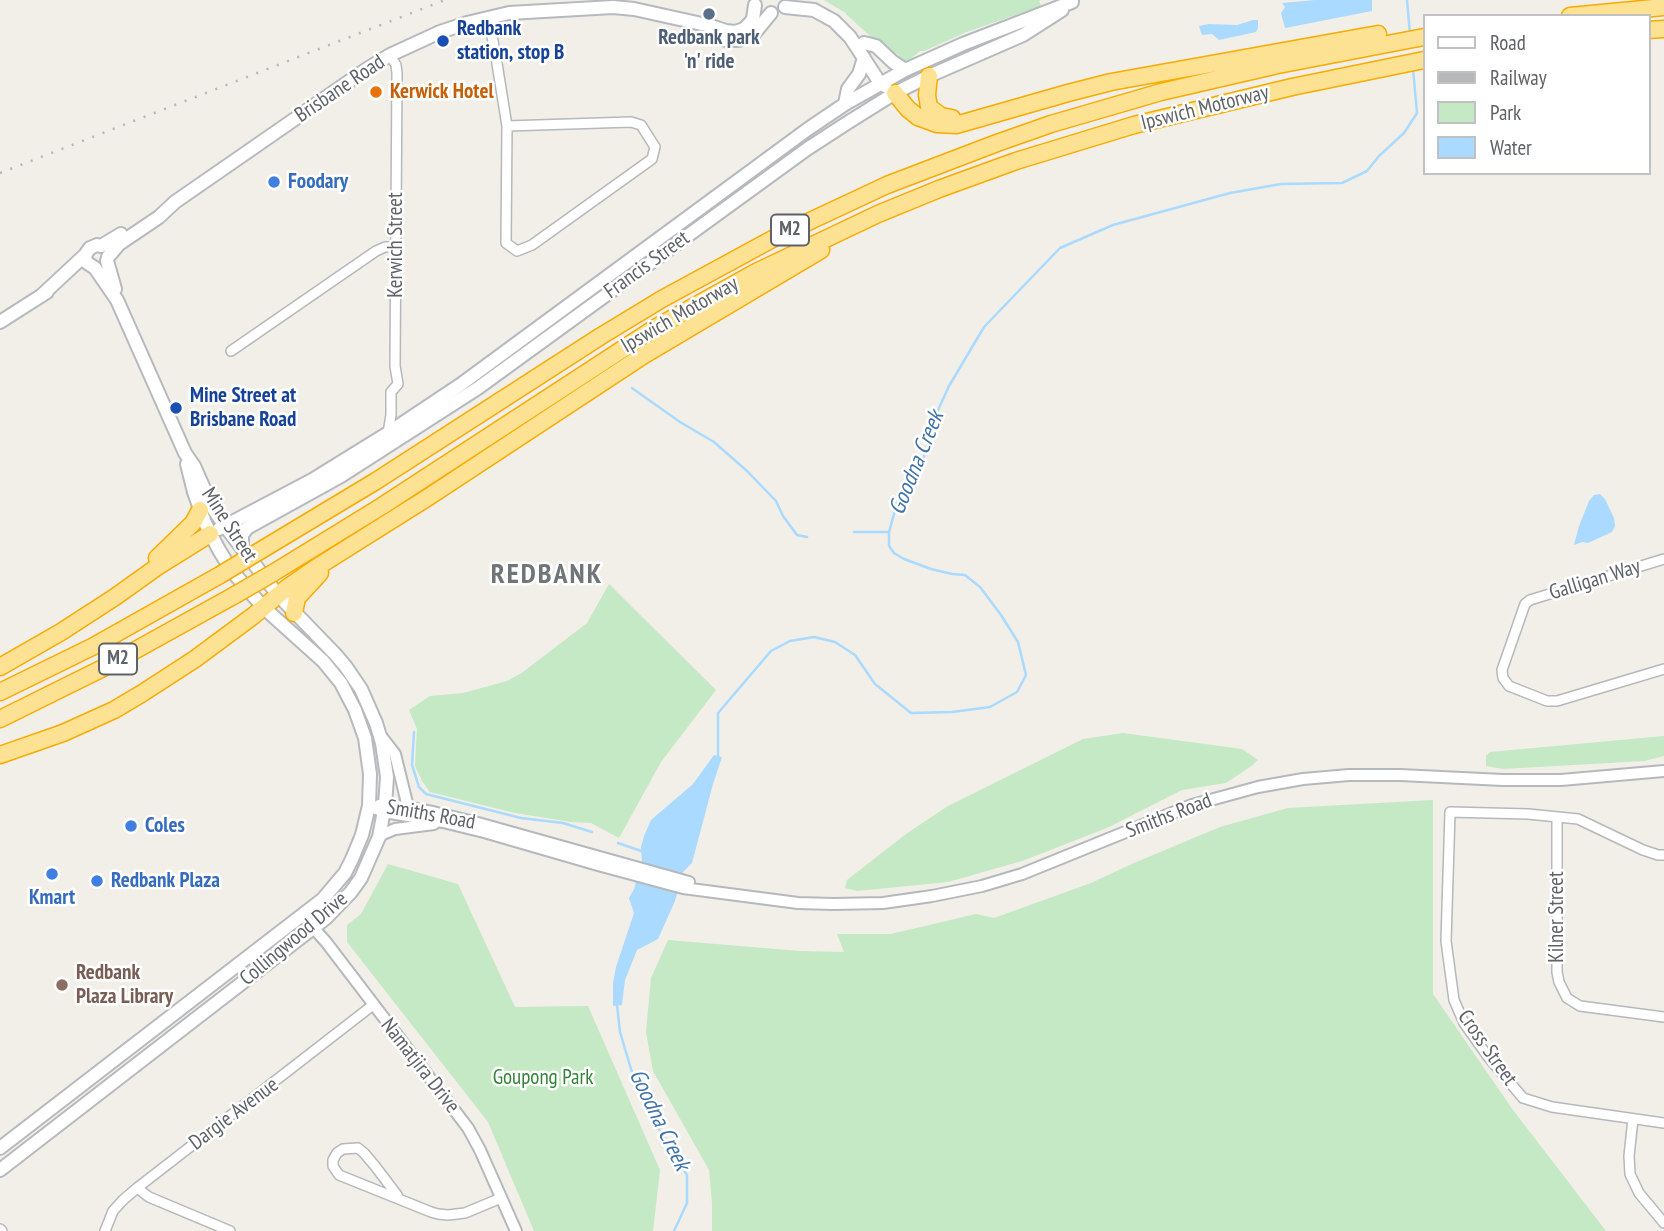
<!DOCTYPE html>
<style>
body{margin:0}
#map{position:relative;width:1664px;height:1231px;overflow:hidden;background:#f1efe8;font-family:"PT Sans Narrow",sans-serif}
canvas{display:block}
.legend{position:absolute;left:1423px;top:14px;width:228px;height:161px;box-sizing:border-box;background:#fff;border:2px solid #bfc1c3;margin:0;padding:9px 12px;list-style:none;font-size:21px;color:#5f6368}
.legend li{display:flex;align-items:center;gap:14px;height:35px}
.legend b{width:35px;border:2px solid #bfc1c3}
</style>
<div id="map">
<canvas width="1664" height="1231"></canvas>
<ul class="legend">
<li><b style="height:9px;background:#fff"></b>Road</li>
<li><b style="height:9px;background:#b6b7b8"></b>Railway</li>
<li><b style="height:19px;background:#c5e8c5"></b>Park</li>
<li><b style="height:19px;background:#aadaff"></b>Water</li>
</ul>
</div>
<script>
const ctx = document.querySelector('canvas').getContext('2d');
ctx.lineJoin = 'round';
function fill(path, color) { ctx.fillStyle = color; ctx.fill(path, 'evenodd'); }
const poly = rows => new Path2D(rows.map(r => 'M' + r).join(''));
function strokePath(path, color, width, dash) { ctx.strokeStyle = color; ctx.lineWidth = width; ctx.lineCap = dash ? 'butt' : 'round'; ctx.setLineDash(dash || []); ctx.stroke(path); }
function label(font, color, halo, rows, align = 'center') {
  ctx.font = font + ' "PT Sans Narrow",sans-serif'; ctx.lineWidth = 5; ctx.setLineDash([]); ctx.textBaseline = 'middle'; ctx.strokeStyle = halo; ctx.fillStyle = color; for (const [text, x, y, turn = 0] of rows) {
    ctx.save(); ctx.translate(x, y); ctx.rotate((+turn || 0) * Math.PI / 180); ctx.textAlign = isNaN(turn) ? turn : align; if (halo) ctx.strokeText(text, 0, 0); ctx.fillText(text, 0, 0); ctx.restore();
  }
}
const green = poly([
 [824,0,1041,0,1039,1,1041,6,964,33,924,51,920,51,908,61,902,61,897,60,899,55,895,53,893,56,882,47,846,14,845,12,844,12],
 [609,584,716,690,661,762,619,838,591,823,571,822,515,813,430,792,422,781,415,766,417,729,409,710,430,696,463,693,507,681,523,672,587,623],
 [1123,733,1242,749,1258,760,1250,767,1226,783,1182,790,1107,828,1022,861,948,882,857,891,845,888,847,880,906,834,948,806,1083,739],
 [1664,736,1664,756,1644,761,1503,769,1486,766,1486,756,1490,752],
 [1433,800,1433,994,1513,1110,1606,1231,712,1231,712,1203,709,1170,653,1071,646,1032,651,978,668,940,800,951,844,952,837,934,891,934,976,914,994,918,1091,883,1134,863,1220,827,1288,808],
 [388,864,458,884,515,1007,588,1006,660,1170,653,1231,534,1231,488,1122,347,942,347,925,361,914]
]);
const water = poly([
 [1315,0,1372,0,1372,11,1285,28,1281,13,1285,7,1282,3],
 [1253,20,1258,20,1258,28,1256,32,1219,40,1212,34,1202,35,1199,26,1209,24,1237,25],
 [1600,494,1605,499,1614,518,1615,526,1612,532,1588,543,1582,542,1574,545,1579,526,1589,501,1594,495],
 [714,755,722,757,713,784,692,863,683,872,675,901,658,939,637,950,625,980,622,1005,613,1006,613,983,616,967,634,913,629,898,634,889,642,862,641,847,644,836,651,820,693,784]
]);
const stream = poly([
 [1407,0,1410,35],
 [632,388,680,422,714,442,747,471,776,501,783,516,797,535,807,537],
 [854,532,889,532],
 [414,732,412,765,419,787,426,794,521,818,563,823,592,832],
 [718,758,718,713,771,651,790,641,814,637,835,642,855,655,875,684,911,713,952,712,990,707,1017,692,1026,675,1018,642,1001,615,980,587,965,575,952,574,931,569,904,559,894,553,889,546,889,532,897,503,918,471,926,451,933,421,949,386,984,327,1060,248,1113,225,1230,193,1281,184,1342,183,1367,171,1379,156,1404,133,1417,113,1413,69],
 [618,843,641,851],
 [617,1005,620,1032,634,1079,660,1131,687,1175,687,1203,674,1231]
]);
const minor = poly([
 [488,17,495,51,507,126,506,243,517,251,532,245,652,159,655,147,641,125,631,122,507,126],
 [231,351,376,251,385,247,396,247],
 [388,433,391,415,391,392,398,384,395,366,397,73,396,65,390,55],
 [1664,559,1530,600,1525,604,1502,670,1503,678,1509,686,1547,701,1557,701,1664,669],
 [1557,817,1557,972,1559,982,1567,998,1580,1006,1664,1017],
 [1664,855,1658,855,1643,850,1578,819,1528,814,1450,812,1446,941,1454,1000,1464,1023,1489,1058,1523,1098,1552,1107,1664,1123],
 [1633,1119,1629,1156,1630,1174,1639,1193,1664,1223],
 [137,1188,149,1197,230,1231],
 [398,1198,397,1195,375,1166,364,1153,358,1148,343,1149,337,1153,333,1160,333,1166,339,1175,431,1212,438,1214,448,1215,465,1213,501,1198],
 [0,1229,2,1231],
 [105,1231,113,1211,123,1200,137,1188,373,1005]
]);
const tertiary = poly([
 [381,736,395,754,407,803,413,809],
 [379,805,397,806,433,812,478,823,689,882],
 [369,806,384,812,443,822,484,832,598,865,683,888,798,903,834,904,883,903,932,896,982,886,1022,874,1192,805,1258,787,1303,779,1349,775,1400,775,1503,780,1561,780,1664,771],
 [379,837,383,834,395,829,434,824],
 [302,915,326,942,468,1128,480,1150,516,1231]
]);
const secondary = poly([
 [785,7,814,10,834,21,850,37,880,83,885,86],
 [726,40,739,40,753,35,771,13],
 [864,43,876,46,893,62,905,70],
 [845,104,848,89,859,74,864,58],
 [108,257,119,244,159,217,175,202,367,69,390,55,440,32,467,23,509,13,613,7,634,9,711,26,726,31,735,32,744,29,750,23,753,19,755,5],
 [107,261,115,289],
 [41,296,85,255,90,248,97,245,101,246,121,234],
 [0,322,47,292],
 [219,529,312,480,388,433,460,385,808,129,845,104,905,70,963,44,1072,2],
 [242,548,242,535,247,528,341,476,478,388,807,149,847,123,895,93,929,76,1023,35,1062,10],
 [0,1148,323,899,345,873,352,859,362,835,369,806,370,774,365,738,355,710,341,683,323,661,263,607,232,571,219,550,205,523,194,492,187,464],
 [0,1170,326,918,351,892,361,878,379,837,385,805,387,777,382,743,376,723,361,689,346,667,335,654,278,595,225,526,212,507,194,466,185,453,117,300,95,268,86,262,85,255]
]);
const motorway = poly([
 [1570,16,1664,7],
 [1648,30,1664,29],
 [929,76,927,95,929,107,941,116,952,118],
 [895,93,908,109,918,117,937,124,956,125,1068,93,1111,82,1378,34],
 [258,552,376,481,601,336,662,299,778,236,887,185,997,143,1051,124,1161,92,1278,65,1424,37],
 [157,558,193,523,200,510],
 [273,573,382,506,655,328,756,272,878,214,939,189,1016,161,1134,125,1292,87,1424,60],
 [294,613,297,598,320,573],
 [0,667,61,632,115,597,157,567,210,534],
 [0,692,92,647,220,575],
 [0,719,105,667,235,595],
 [0,755,63,733,114,710,141,694,195,659,253,616,288,587,314,569,427,498,644,355,821,250]
]);
const rail = poly([
 [0,173,445,0]
]);
const motorwayBridge = poly([
 [220,575,258,552],
 [235,595,273,573]
]);
const markers = [
 [709,14,7,"#5c6f8a"],
 [443,41,7,"#1a4fb4"],
 [376,92,7,"#e8710a"],
 [274,182,7,"#3f7fe0"],
 [176,408,7,"#1a4fb4"],
 [131,826,7,"#3f7fe0"],
 [52,874,7,"#3f7fe0"],
 [97,881,7,"#3f7fe0"],
 [62,985,7,"#8d6e63"]
];
const shields = [
 [790,230,38],
 [118,659,38]
];
const shieldNames = [
 ["M2",790,230],
 ["M2",118,659]
];
const transitNames = [
 ["Redbank",457,29],
 ["station, stop B",457,53],
 ["Mine Street at",190,396],
 ["Brisbane Road",190,420]
];
const serviceNames = [
 ["Redbank park",709,38],
 ["'n' ride",709,62]
];
const streetNames = [
 ["Brisbane Road",340,89,-34],
 ["Ipswich Motorway",1205,108,-14],
 ["Kerwich Street",396,245,-90],
 ["Francis Street",647,265,-36],
 ["Ipswich Motorway",680,315,-30],
 ["Mine Street",229,525,57],
 ["Galligan Way",1595,580,-17],
 ["Smiths Road",431,815,10],
 ["Smiths Road",1169,816,-21],
 ["Kilner Street",1557,917,-90],
 ["Collingwood Drive",294,939,-40],
 ["Cross Street",1487,1048,55],
 ["Namatjira Drive",420,1066,52],
 ["Dargie Avenue",234,1114,-37]
];
const foodNames = [
 ["Kerwick Hotel",390,92]
];
const shopNames = [
 ["Foodary",288,182],
 ["Coles",145,826],
 ["Redbank Plaza",111,881],
 ["Kmart",52,898,"center"]
];
const educationNames = [
 ["Redbank",76,973],
 ["Plaza Library",76,997]
];
const parkNames = [
 ["Goupong Park",543,1078]
];
const waterNames = [
 ["Goodna Creek",917,463,-68],
 ["Goodna Creek",659,1120,64]
];
const districtNames = [
 ["REDBANK",547,575]
];
fill(green, '#c5e8c5');
fill(water, '#aadaff');
strokePath(stream, '#aadaff', 2.5);
strokePath(minor, '#b5b8bc', 12);
strokePath(tertiary, '#b5b8bc', 14);
strokePath(secondary, '#b6babf', 16);
strokePath(motorway, '#f9ab00', 19);
strokePath(minor, '#fff', 9);
strokePath(tertiary, '#fff', 10);
strokePath(secondary, '#fff', 12);
strokePath(motorway, '#fde293', 16);
strokePath(rail, '#b6b7b8', 2.5, [2, 9]);
strokePath(motorwayBridge, '#f9ab00', 19, []);
strokePath(motorwayBridge, '#fde293', 16);
for (const [x, y, r, color] of markers) { const dot = new Path2D(); dot.arc(x, y, r, 0, 2 * Math.PI); ctx.fillStyle = color; ctx.fill(dot); strokePath(dot, '#fff', 2.5); }
for (const [x, y, w] of shields) { const box = new Path2D(); box.roundRect(x - w / 2, y - 15.5, w, 31, 5); ctx.fillStyle = '#fff'; ctx.fill(box); strokePath(box, '#5f6368', 2); }
label('bold 19px', '#5f6368', null, shieldNames);
label('bold 21px', '#164399', '#fff', transitNames, 'left');
label('bold 21px', '#4e5e75', '#fff', serviceNames);
label('21px', '#5f6368', '#fff', streetNames);
label('bold 21px', '#c56008', '#fff', foodNames, 'left');
label('bold 21px', '#366cbe', '#fff', shopNames, 'left');
label('bold 21px', '#785e54', '#fff', educationNames, 'left');
label('21px', '#348238', '#fff', parkNames);
label('italic 23px', '#4174aa', '#fff', waterNames);
ctx.letterSpacing = '2px';
label('bold 28px', '#70757a', '#fff', districtNames);
ctx.letterSpacing = '0px';
</script>
